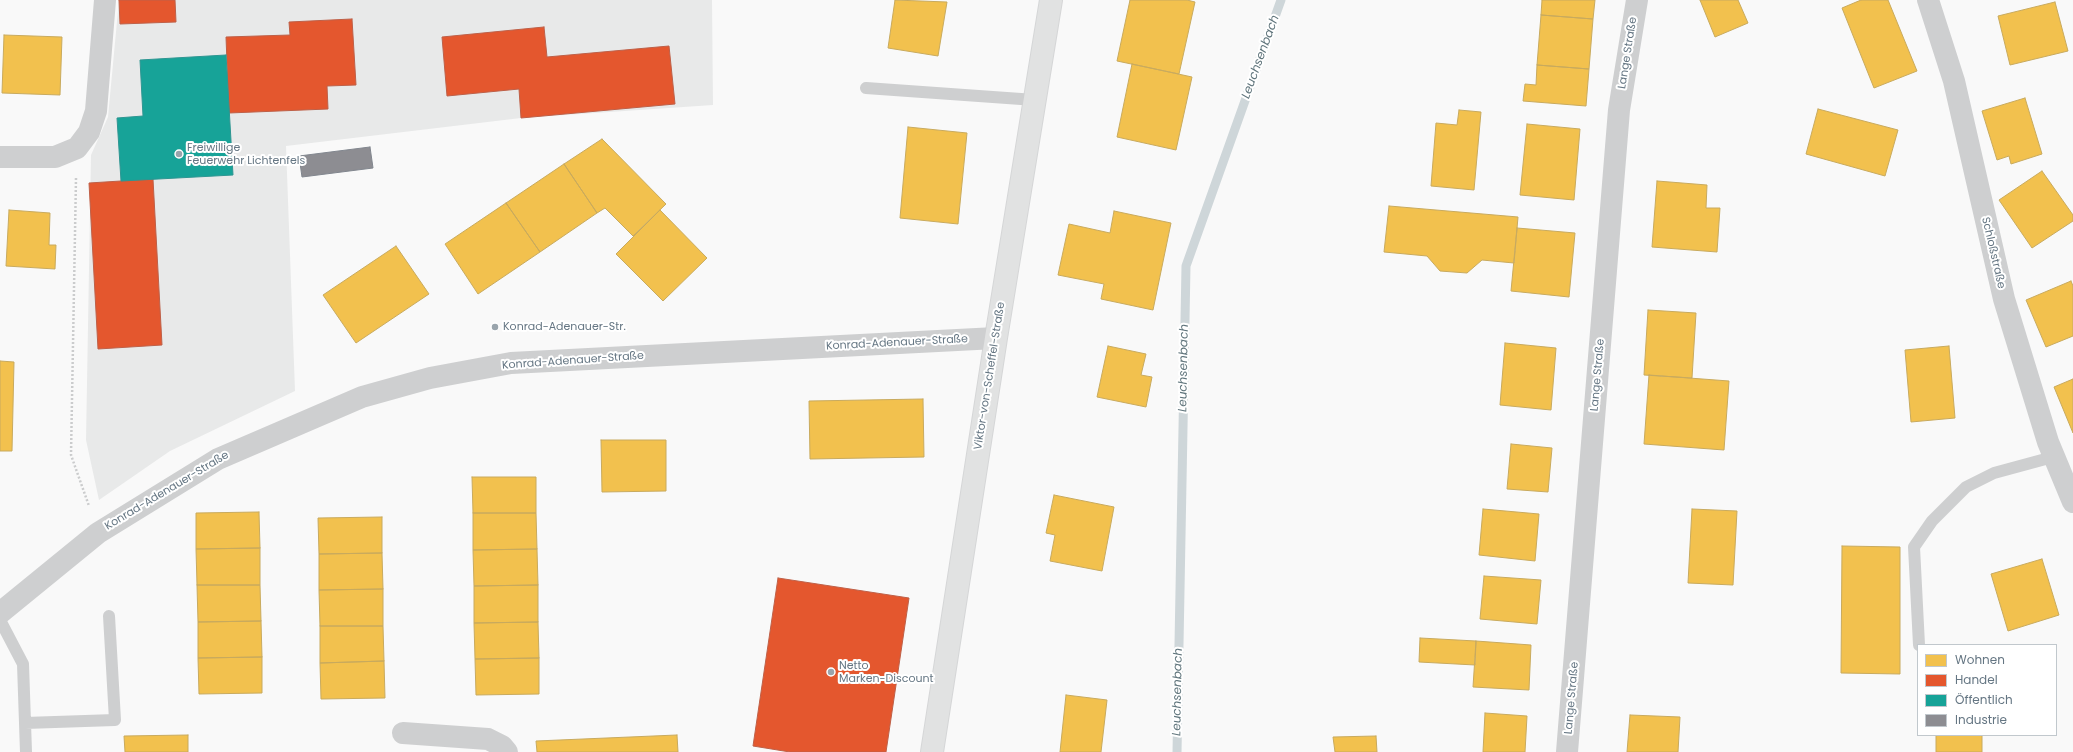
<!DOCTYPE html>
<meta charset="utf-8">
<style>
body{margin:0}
#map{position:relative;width:2073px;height:752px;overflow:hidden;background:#f9f9f9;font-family:Poppins,sans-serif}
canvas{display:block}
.legend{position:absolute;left:1917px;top:644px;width:140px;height:92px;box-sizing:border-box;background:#fff;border:1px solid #c1c8cd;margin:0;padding:5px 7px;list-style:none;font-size:12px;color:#657683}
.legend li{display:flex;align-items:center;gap:8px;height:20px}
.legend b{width:20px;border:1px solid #c1c8cd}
</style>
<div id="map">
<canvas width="2073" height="752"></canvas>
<ul class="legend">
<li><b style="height:11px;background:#f2c14e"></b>Wohnen</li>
<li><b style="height:11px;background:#e4572e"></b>Handel</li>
<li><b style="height:11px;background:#17a398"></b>Öffentlich</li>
<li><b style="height:11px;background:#8d8d92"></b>Industrie</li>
</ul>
</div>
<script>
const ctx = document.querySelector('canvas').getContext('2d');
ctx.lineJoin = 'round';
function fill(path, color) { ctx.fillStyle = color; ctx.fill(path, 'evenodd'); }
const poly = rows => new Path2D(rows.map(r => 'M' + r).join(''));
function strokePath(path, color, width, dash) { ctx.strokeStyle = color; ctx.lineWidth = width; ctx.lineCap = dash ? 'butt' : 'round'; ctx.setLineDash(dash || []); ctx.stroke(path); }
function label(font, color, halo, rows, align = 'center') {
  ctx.font = font + ' Poppins,sans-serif'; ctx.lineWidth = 4; ctx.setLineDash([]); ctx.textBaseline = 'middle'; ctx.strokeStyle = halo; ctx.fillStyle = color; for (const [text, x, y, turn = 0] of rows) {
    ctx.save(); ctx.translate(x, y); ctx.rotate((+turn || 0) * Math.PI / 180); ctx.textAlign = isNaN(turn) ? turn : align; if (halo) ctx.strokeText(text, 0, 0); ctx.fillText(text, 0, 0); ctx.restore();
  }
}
const built = poly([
 [119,0,712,0,713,105,521,118,286,146,295,391,170,451,99,500,86,440,91,155,108,117]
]);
const homes = poly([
 [895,0,947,2,938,56,888,48,895,0],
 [1130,0,1187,0,1195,2,1179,74,1117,61,1130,0],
 [1542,0,1595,0,1593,19,1541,15,1542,0],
 [1700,0,1738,0,1748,23,1715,37,1700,0],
 [1861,0,1888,0,1917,71,1874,88,1842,8,1861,0],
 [2055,2,2068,51,2010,65,1998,16,2055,2],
 [1541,15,1593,19,1589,69,1537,65,1541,15],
 [4,35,62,37,60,95,2,93,4,35],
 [1132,64,1192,77,1176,150,1117,137,1132,64],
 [1537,65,1589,69,1586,106,1523,101,1525,84,1536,85,1537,65],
 [2025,98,2042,154,2011,164,2009,156,1997,160,1982,111,2025,98],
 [1818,109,1898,130,1885,176,1806,154,1818,109],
 [1459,110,1481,112,1474,190,1431,186,1436,123,1457,125,1459,110],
 [1527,124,1580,129,1574,200,1520,195,1527,124],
 [908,127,967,133,958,224,900,218,908,127],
 [602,139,666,204,633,236,605,208,597,213,564,164,602,139],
 [564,164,597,213,540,252,506,203,564,164],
 [2042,171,2073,215,2073,221,2032,248,1999,200,2042,171],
 [1657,181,1707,185,1706,208,1720,208,1717,252,1652,247,1657,181],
 [506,203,540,252,478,294,445,244,506,203],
 [1389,206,1518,217,1514,263,1482,260,1467,273,1440,271,1427,256,1384,252,1389,206],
 [9,210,50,213,49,245,56,245,55,269,6,266,9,210],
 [660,210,707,258,663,301,616,254,660,210],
 [1114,211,1171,223,1153,310,1101,299,1104,284,1058,275,1069,224,1110,233,1114,211],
 [1517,228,1575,233,1569,297,1511,291,1517,228],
 [396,246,429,294,356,343,323,295,396,246],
 [2071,281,2073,286,2073,336,2046,347,2026,300,2071,281],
 [1648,310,1696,313,1692,378,1644,375,1648,310],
 [1505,343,1556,348,1551,410,1500,405,1505,343],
 [1108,346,1146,354,1141,375,1152,377,1146,407,1097,397,1108,346],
 [1949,346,1955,418,1911,422,1905,350,1949,346],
 [0,361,14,362,12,451,0,451,0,361],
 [1649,375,1729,381,1724,450,1644,444,1649,375],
 [2073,379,2073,433,2054,387,2073,379],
 [923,399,924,457,810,459,809,401,923,399],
 [601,440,666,440,666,491,602,492,601,440],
 [1511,444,1552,448,1548,492,1507,489,1511,444],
 [472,477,536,477,536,513,473,513,472,477],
 [1054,495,1114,507,1102,571,1050,561,1055,535,1046,533,1054,495],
 [1483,509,1539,514,1535,561,1479,555,1483,509],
 [1692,509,1737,511,1733,585,1688,583,1692,509],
 [259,512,260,548,196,549,196,513,259,512],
 [473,513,536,513,537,549,473,550,473,513],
 [382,517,382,553,319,554,318,518,382,517],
 [1842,546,1900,547,1900,674,1841,673,1842,546],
 [260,548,260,585,197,585,196,549,260,548],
 [537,549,538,585,474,586,473,550,537,549],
 [382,553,383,589,319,590,319,554,382,553],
 [2042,559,2059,615,2008,631,1991,574,2042,559],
 [1484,576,1541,580,1537,624,1480,619,1484,576],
 [197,585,260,585,261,621,198,622,197,585],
 [538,585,538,622,474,623,474,586,538,585],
 [383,589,383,626,320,626,319,590,383,589],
 [261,621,262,657,198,658,198,622,261,621],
 [538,622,539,658,475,659,474,623,538,622],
 [320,626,383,626,384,661,320,663,320,626],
 [1420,638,1476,641,1475,665,1419,662,1420,638],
 [1476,641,1531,645,1529,690,1473,687,1476,641],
 [262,657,262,693,199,694,198,658,262,657],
 [539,658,539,694,476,695,475,659,539,658],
 [384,661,385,698,321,699,320,663,384,661],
 [1066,695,1107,700,1101,752,1060,752,1066,695],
 [1485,713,1527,716,1525,752,1483,752,1485,713],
 [1630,715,1680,717,1678,752,1627,752,1630,715],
 [188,735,188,752,125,752,124,736,188,735],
 [677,735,678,752,537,752,536,741,677,735],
 [1936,735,1982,735,1982,752,1936,752,1936,735],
 [1376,736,1377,752,1335,752,1333,737,1376,736]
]);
const shops = poly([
 [119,0,175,0,176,22,120,24,119,0],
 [352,19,356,85,327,86,328,109,229,113,226,37,290,35,289,22,352,19],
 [544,27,547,57,669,46,675,104,521,118,519,89,447,96,442,37,544,27],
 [153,179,162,345,98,349,89,183,153,179],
 [778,578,909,598,886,752,790,752,753,746,778,578]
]);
const public = poly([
 [226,55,233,175,121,181,117,118,143,116,140,60,226,55]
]);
const industry = poly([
 [370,147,373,168,302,177,299,156,370,147]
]);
const stream = poly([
 [1177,752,1186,266,1281,0]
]);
const path = poly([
 [76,178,71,455,89,506]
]);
const lane = poly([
 [866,88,1035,100],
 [0,620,23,664,26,752],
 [1919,645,1914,547,1932,521,1966,487,1994,473,2053,457],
 [25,723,115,720,109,616]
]);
const street = poly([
 [1928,0,1954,81,2004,299,2048,442,2073,502],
 [0,157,55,157,77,148,89,132,96,111,105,0],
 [0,613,98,533,218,459,362,397,430,378,511,363,996,338],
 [403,733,488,739,502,746,507,752],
 [1567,752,1619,110,1637,0]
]);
const secondary = poly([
 [932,752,996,338,1051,0]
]);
const markers = [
 [179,154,4,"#99a4ac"],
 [495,327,4,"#99a4ac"],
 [831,672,4,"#99a4ac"]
];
const streetNames = [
 ["Lange Straße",1628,53,-81],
 ["Schloßstraße",1993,253,77],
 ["Konrad-Adenauer-Straße",897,343,-3],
 ["Konrad-Adenauer-Straße",573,361,-4],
 ["Lange Straße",1598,375,-85],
 ["Viktor-von-Scheffel-Straße",990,376,-81],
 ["Konrad-Adenauer-Straße",167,491,-31],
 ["Lange Straße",1572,698,-85]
];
const poiNames = [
 ["Freiwillige",187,148],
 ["Feuerwehr Lichtenfels",187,161],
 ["Konrad-Adenauer-Str.",503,327],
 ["Netto",839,666],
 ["Marken-Discount",839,679]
];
const waterNames = [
 ["Leuchsenbach",1261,57,-70],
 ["Leuchsenbach",1184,368,-89],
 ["Leuchsenbach",1178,692,-89]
];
fill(built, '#e8e9e9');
fill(homes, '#f2c14e');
strokePath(homes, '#c8aa5e', 1);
fill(shops, '#e4572e');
strokePath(shops, '#be6048', 1);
fill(public, '#17a398');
strokePath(public, '#2e9692', 1);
fill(industry, '#8d8d92');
strokePath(industry, '#81868e', 1);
strokePath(stream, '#ced6d9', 9);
strokePath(secondary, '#d5d6d7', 24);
strokePath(path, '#cbcccd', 2.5, [2, 2]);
strokePath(lane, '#cecfd0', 12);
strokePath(street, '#cecfd0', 22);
strokePath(secondary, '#e1e2e2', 22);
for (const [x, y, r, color] of markers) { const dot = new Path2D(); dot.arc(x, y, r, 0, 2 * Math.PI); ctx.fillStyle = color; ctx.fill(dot); strokePath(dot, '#fff', 1.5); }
label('11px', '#657683', '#fff', streetNames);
label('11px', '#657683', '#fff', poiNames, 'left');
label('italic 12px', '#60757c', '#fff', waterNames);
</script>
